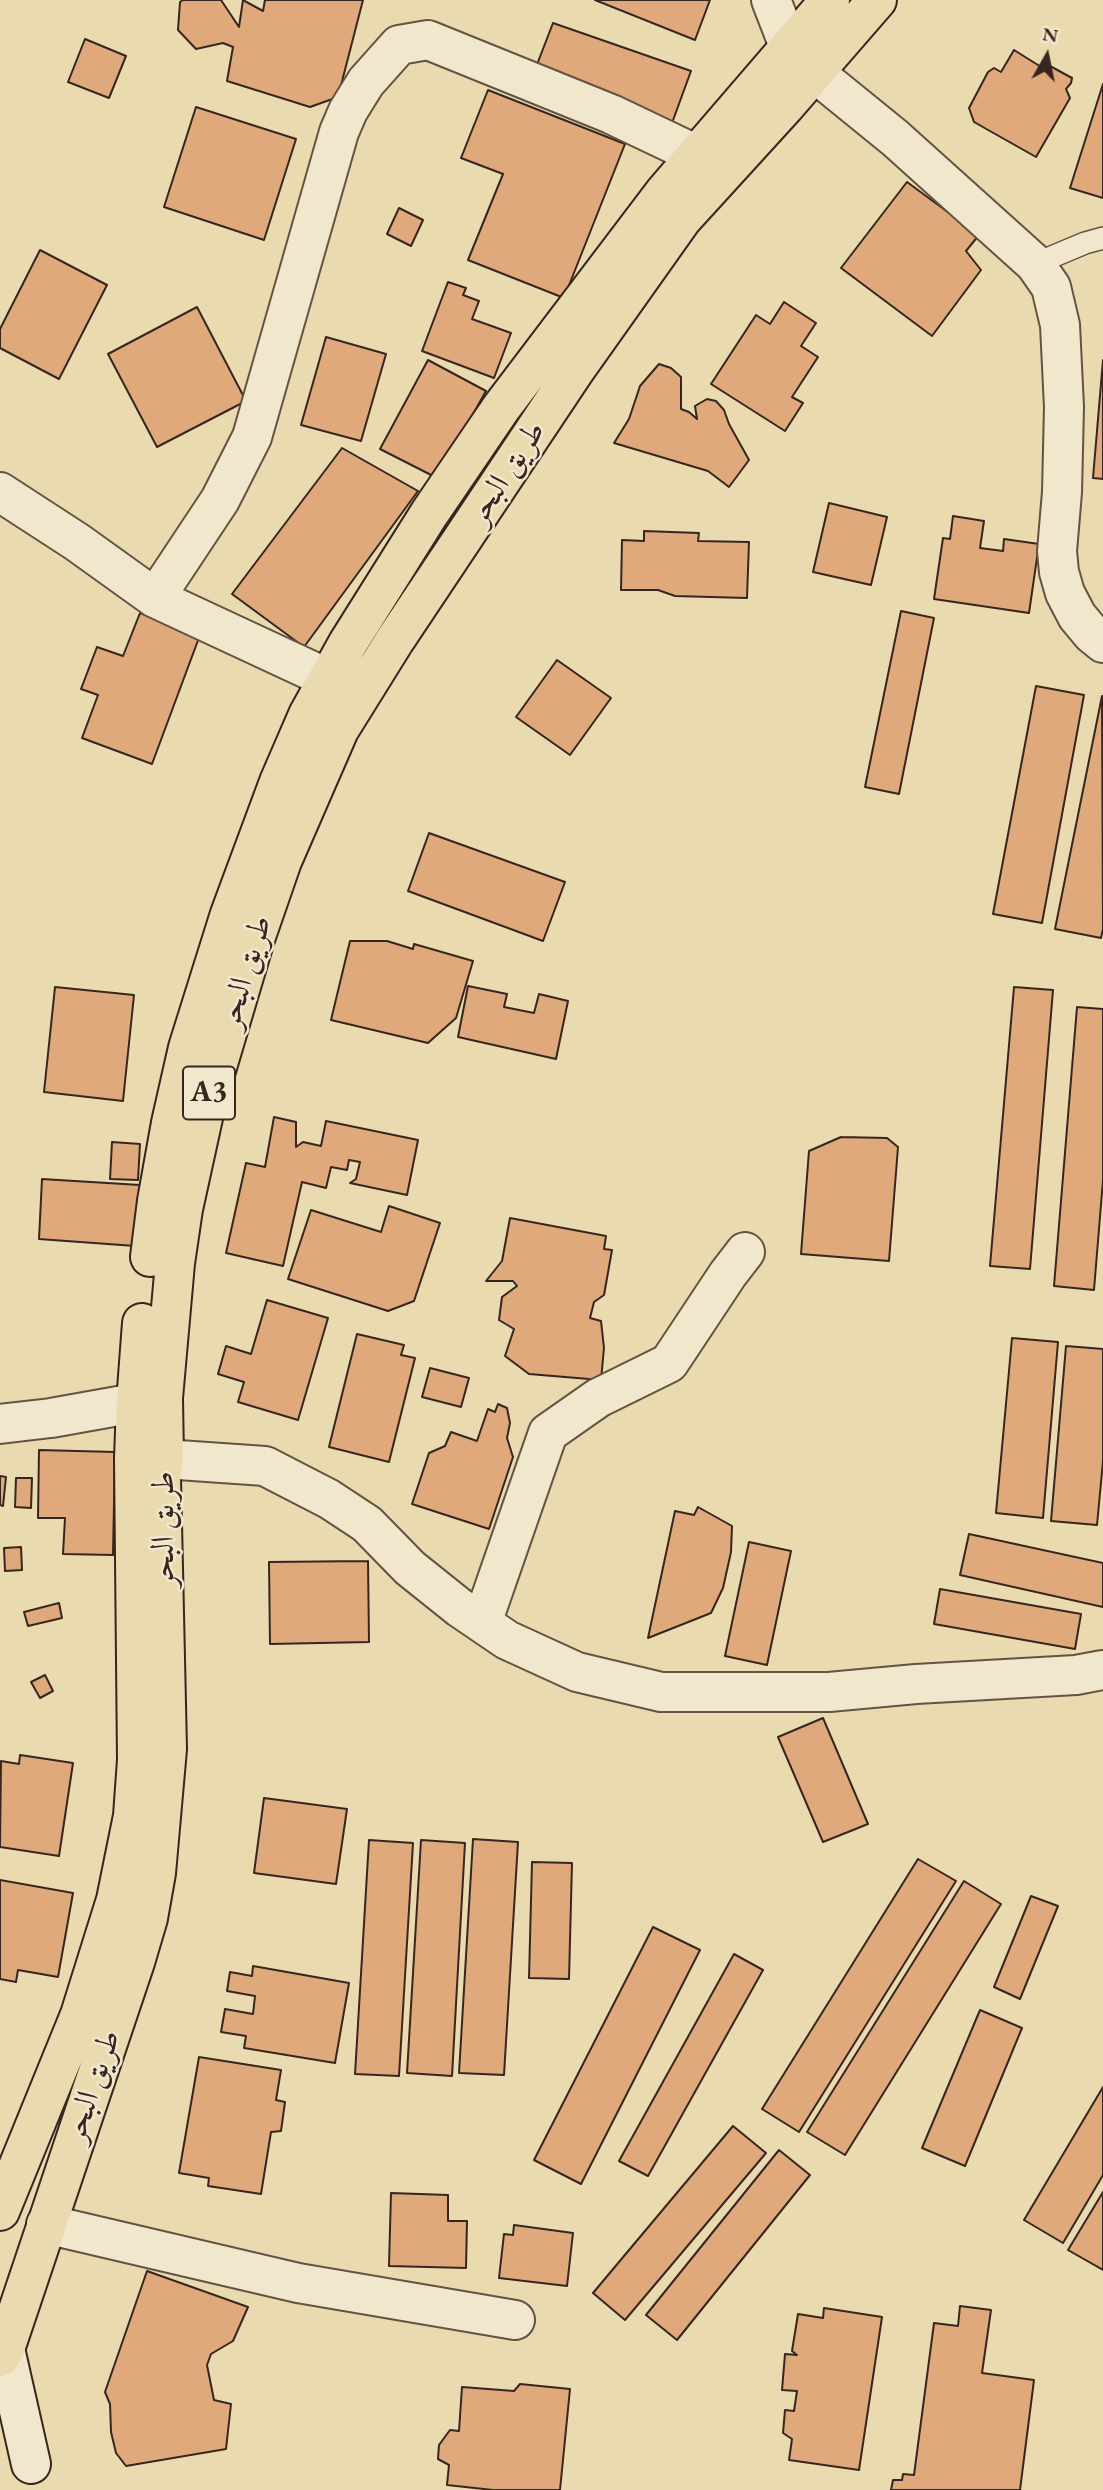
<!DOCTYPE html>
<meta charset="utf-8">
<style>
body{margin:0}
#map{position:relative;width:1103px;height:2490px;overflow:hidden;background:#e9dab0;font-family:"EB Garamond",serif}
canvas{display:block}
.north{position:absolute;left:1012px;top:21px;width:70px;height:70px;-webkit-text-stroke:5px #f1e7cc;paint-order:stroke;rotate:9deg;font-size:19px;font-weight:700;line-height:28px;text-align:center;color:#37261f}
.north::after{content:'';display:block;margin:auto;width:24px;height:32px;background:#37261f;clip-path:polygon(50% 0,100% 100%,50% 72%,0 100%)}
</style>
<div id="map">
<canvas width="1103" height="2490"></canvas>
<div class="north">N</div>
</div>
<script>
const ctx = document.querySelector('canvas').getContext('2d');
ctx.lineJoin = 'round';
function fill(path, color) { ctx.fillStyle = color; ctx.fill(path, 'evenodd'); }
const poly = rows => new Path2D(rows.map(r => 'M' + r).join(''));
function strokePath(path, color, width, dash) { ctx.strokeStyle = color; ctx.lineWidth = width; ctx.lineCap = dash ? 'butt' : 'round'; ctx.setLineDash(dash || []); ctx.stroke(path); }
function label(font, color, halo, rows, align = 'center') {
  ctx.font = font + ' "EB Garamond",Amiri,serif'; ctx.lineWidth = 5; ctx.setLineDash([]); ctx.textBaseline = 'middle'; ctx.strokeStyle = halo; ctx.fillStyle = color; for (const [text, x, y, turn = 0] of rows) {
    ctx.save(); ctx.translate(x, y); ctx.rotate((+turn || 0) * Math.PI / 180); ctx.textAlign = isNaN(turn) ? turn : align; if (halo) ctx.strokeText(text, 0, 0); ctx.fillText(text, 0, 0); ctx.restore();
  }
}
const building = poly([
 [183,0,221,0,239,27,243,0,263,11,265,0,363,0,338,97,310,107,227,81,233,47,223,43,196,49,178,30,180,2,183,0],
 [595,0,710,0,695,40,595,0],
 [553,23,691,71,668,134,531,80,553,23],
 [85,39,126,56,109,98,68,82,85,39],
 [1014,50,1046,70,1050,66,1072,78,1071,83,1066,89,1070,98,1036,157,974,122,969,108,988,72,994,68,1001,72,1014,50],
 [1103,84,1103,198,1070,188,1103,84],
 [488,90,625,144,564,298,468,260,503,174,461,158,488,90],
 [196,107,296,139,264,240,164,207,196,107],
 [907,182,979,235,966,251,981,270,932,336,841,268,907,182],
 [399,208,423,220,411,246,387,234,399,208],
 [40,250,107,285,59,379,0,348,0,329,40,250],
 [448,282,466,288,463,295,479,301,472,319,511,333,494,378,422,351,448,282],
 [784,302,816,323,801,346,818,357,792,397,803,403,785,431,711,384,756,315,770,324,784,302],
 [197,307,246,401,157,447,108,354,197,307],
 [326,337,386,354,361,441,301,425,326,337],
 [428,360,486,391,437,478,380,449,428,360],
 [1103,360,1103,479,1093,478,1103,360],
 [659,364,671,368,681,377,681,409,689,412,697,419,695,406,707,399,716,401,724,410,729,424,749,460,729,487,708,471,614,443,629,419,640,386,659,364],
 [342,448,418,491,304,647,232,594,342,448],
 [829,503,887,517,871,585,813,572,829,503],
 [953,516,984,521,980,548,1003,551,1004,539,1039,544,1029,613,934,599,943,538,950,539,953,516],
 [644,531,699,533,698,541,749,542,747,598,675,596,658,590,621,590,622,540,644,541,644,531],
 [901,611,934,618,899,794,865,787,901,611],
 [140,613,200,635,152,764,82,738,98,695,81,689,97,647,123,656,140,613],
 [557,660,611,698,570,755,516,717,557,660],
 [1036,686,1084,695,1042,923,993,914,1036,686],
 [1102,696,1103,929,1101,938,1055,929,1102,696],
 [429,833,565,882,543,941,408,891,429,833],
 [350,941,387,941,413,949,414,944,473,961,456,1018,428,1043,331,1020,350,941],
 [468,986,507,994,504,1007,534,1013,539,994,568,1001,556,1059,458,1037,468,986],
 [55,987,134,995,123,1101,44,1092,55,987],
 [1014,987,1053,990,1030,1269,990,1266,1014,987],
 [1077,1007,1103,1009,1103,1180,1094,1290,1054,1286,1077,1007],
 [274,1117,296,1122,296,1147,303,1142,321,1146,326,1121,418,1140,407,1195,350,1183,356,1179,360,1162,349,1160,347,1170,331,1167,326,1188,302,1182,283,1266,226,1253,246,1163,265,1167,274,1117],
 [841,1137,887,1138,898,1147,889,1261,801,1254,809,1151,841,1137],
 [112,1142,140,1144,138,1180,110,1179,112,1142],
 [42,1179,140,1185,135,1246,39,1239,42,1179],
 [389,1206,440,1223,414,1301,388,1311,288,1279,311,1210,381,1232,389,1206],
 [510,1218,606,1236,604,1249,612,1250,604,1295,594,1302,590,1318,601,1321,604,1348,601,1380,529,1374,505,1356,514,1329,499,1320,502,1297,517,1286,513,1281,486,1281,502,1261,510,1218],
 [267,1300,328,1318,298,1420,238,1402,244,1382,218,1374,226,1346,251,1354,267,1300],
 [357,1334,404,1345,401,1355,415,1358,389,1462,329,1447,357,1334],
 [1012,1338,1058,1342,1043,1518,996,1513,1012,1338],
 [1066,1346,1103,1349,1103,1461,1097,1525,1051,1521,1066,1346],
 [430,1368,469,1378,461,1407,422,1397,430,1368],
 [498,1404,507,1408,510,1423,507,1438,513,1457,489,1529,412,1504,429,1453,445,1446,451,1432,477,1441,488,1409,495,1412,498,1404],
 [39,1450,115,1452,113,1555,63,1554,65,1518,38,1518,39,1450],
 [0,1476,6,1477,3,1506,0,1505,0,1476],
 [16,1478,32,1478,31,1508,15,1507,16,1478],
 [698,1507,732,1526,731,1552,723,1588,711,1613,648,1638,675,1511,694,1515,698,1507],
 [969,1534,1103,1563,1103,1607,960,1575,969,1534],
 [749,1542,791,1551,767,1665,725,1656,749,1542],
 [21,1547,22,1570,5,1571,4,1548,21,1547],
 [368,1561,369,1642,270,1644,269,1562,368,1561],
 [940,1589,1081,1614,1075,1649,934,1624,940,1589],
 [59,1603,62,1618,28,1626,24,1612,59,1603],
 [45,1675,53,1691,40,1698,31,1682,45,1675],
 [823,1718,868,1824,823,1842,778,1737,823,1718],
 [20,1755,73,1763,59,1856,0,1847,1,1761,19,1764,20,1755],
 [264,1798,347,1809,336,1884,254,1873,264,1798],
 [473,1839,518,1842,504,2075,459,2073,473,1839],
 [369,1840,413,1843,399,2076,355,2074,369,1840],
 [421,1840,465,1843,452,2076,407,2073,421,1840],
 [918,1859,956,1881,799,2132,762,2109,918,1859],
 [532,1862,572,1863,569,1979,529,1978,532,1862],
 [0,1880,73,1893,58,1977,18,1970,16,1982,0,1979,0,1880],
 [964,1881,1001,1904,845,2155,807,2132,964,1881],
 [1031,1896,1058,1906,1020,1999,994,1987,1031,1896],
 [653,1927,700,1950,581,2184,534,2160,653,1927],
 [734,1954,763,1970,648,2176,619,2161,734,1954],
 [253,1966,349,1983,335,2063,244,2048,246,2036,221,2032,225,2009,253,2014,255,1996,227,1991,230,1972,252,1976,253,1966],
 [980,2010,1022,2028,965,2166,922,2148,980,2010],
 [199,2057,281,2070,276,2100,285,2102,281,2131,271,2132,261,2194,208,2186,209,2178,179,2173,199,2057],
 [1103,2087,1103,2175,1063,2243,1024,2220,1103,2087],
 [733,2126,766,2153,625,2320,593,2293,733,2126],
 [779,2150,810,2175,677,2340,646,2315,779,2150],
 [1103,2192,1103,2270,1068,2250,1103,2192],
 [391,2193,448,2195,448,2221,467,2221,466,2268,389,2266,391,2193],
 [514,2225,573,2233,567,2286,499,2278,504,2234,513,2235,514,2225],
 [147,2271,248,2307,233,2341,211,2354,207,2365,214,2400,231,2404,226,2449,126,2466,116,2453,111,2432,110,2404,105,2392,147,2271],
 [960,2306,991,2310,982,2373,1034,2380,1020,2490,891,2490,893,2480,902,2480,903,2474,914,2475,934,2323,958,2326,960,2306],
 [824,2308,882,2317,859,2470,789,2460,792,2439,783,2433,785,2410,794,2411,797,2391,782,2390,785,2354,797,2355,792,2351,798,2314,823,2318,824,2308],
 [520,2384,570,2389,560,2490,493,2490,447,2485,449,2465,438,2459,439,2445,450,2430,459,2431,462,2387,514,2391,520,2384]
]);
const lane = poly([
 [1035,264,1085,243,1103,238]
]);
const street = poly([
 [771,0,790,49,815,73,895,138,1035,264,1051,287,1060,325,1064,407,1062,492,1057,551,1059,572,1065,593,1077,616,1092,634,1103,643],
 [0,492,77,542,155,598,329,679,358,695],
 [155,598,220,500,252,437,339,132,348,111,366,82,399,45,428,40,611,114,697,155],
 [0,1424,51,1418,163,1398],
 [134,1459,164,1459,265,1466,329,1499,367,1524,410,1568,460,1608,507,1640,577,1672,661,1692,829,1692,916,1684,1076,1675,1103,1670],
 [482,1623,548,1433,598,1398,669,1363,728,1274,745,1252],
 [46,2224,298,2283,515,2320]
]);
const secondary = poly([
 [0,2345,5,2349,31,2464]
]);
const highway = poly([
 [150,1257,157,1201,171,1123,188,1048,230,914,279,782,308,715,348,643,429,514,501,408,664,193,830,0],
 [0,2211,80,2015,116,1900,133,1816,137,1760,134,1459,136,1403,142,1323],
 [0,2357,5,2349,135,1962,148,1918,156,1873,167,1749,161,1478,164,1459,163,1398,175,1263,183,1209,206,1104,255,939,282,861,339,730,395,640,575,370,682,219,785,106,877,0]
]);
const shields = [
 [209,1093,52]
];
const shieldNames = [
 ["A3",209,1093]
];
const streetNames = [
 ["طريق البحر",507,473,-57],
 ["طريق البحر",246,972,-73],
 ["طريق البحر",164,1529,-90],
 ["طريق البحر",93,2086,-71]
];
fill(building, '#dfa97c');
strokePath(building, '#37261f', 2);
strokePath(lane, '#645343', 24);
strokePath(street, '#645343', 42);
strokePath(secondary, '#37261f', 42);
strokePath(highway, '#37261f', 42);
strokePath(lane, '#f1e7cc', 21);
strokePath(street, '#f1e7cc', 38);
strokePath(secondary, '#f1e7cc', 38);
strokePath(highway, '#e9dab0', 38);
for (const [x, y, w] of shields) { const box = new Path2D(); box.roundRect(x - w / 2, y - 26.5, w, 53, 5); ctx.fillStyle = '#f1e7cc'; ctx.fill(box); strokePath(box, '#37261f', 2); }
label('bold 30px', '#37261f', null, shieldNames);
label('32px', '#37261f', '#f1e7cc', streetNames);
</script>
